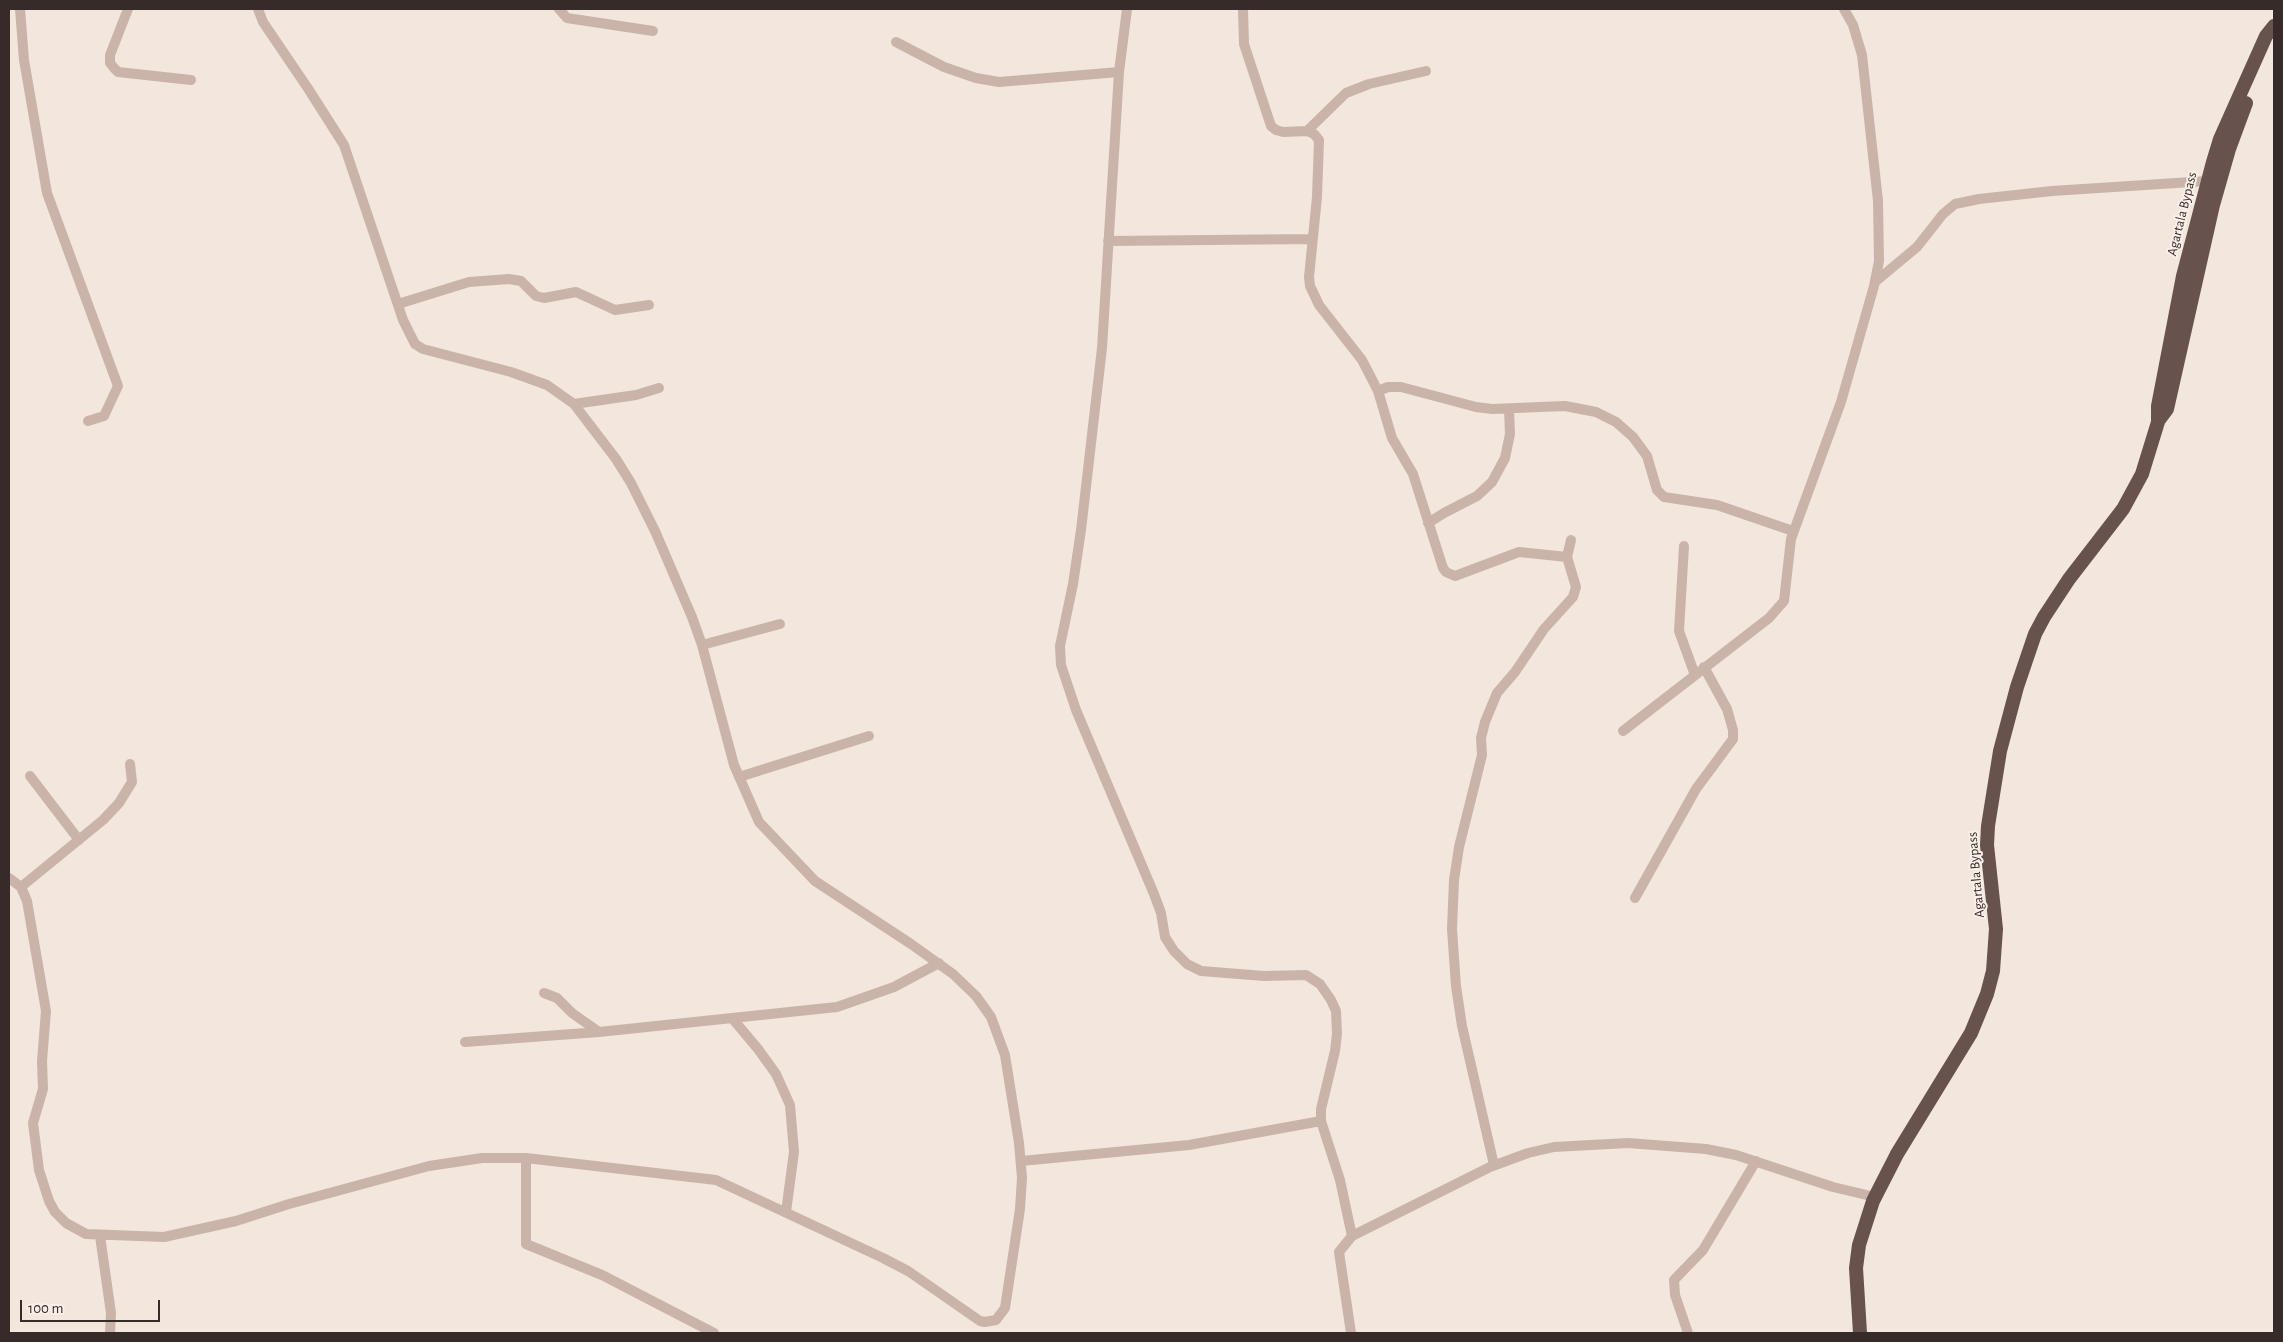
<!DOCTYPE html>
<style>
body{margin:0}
#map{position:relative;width:2283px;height:1342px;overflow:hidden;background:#f2e6dd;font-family:"Alegreya Sans",sans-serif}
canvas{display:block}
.frame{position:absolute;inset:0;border:10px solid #372b29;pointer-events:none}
.scale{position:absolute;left:20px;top:1300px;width:140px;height:22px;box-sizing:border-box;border:2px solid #372b29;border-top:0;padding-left:6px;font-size:15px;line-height:18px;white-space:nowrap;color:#372b29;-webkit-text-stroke:4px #faf0e9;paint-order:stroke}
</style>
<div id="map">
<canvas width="2283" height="1342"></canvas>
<div class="frame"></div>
<div class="scale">100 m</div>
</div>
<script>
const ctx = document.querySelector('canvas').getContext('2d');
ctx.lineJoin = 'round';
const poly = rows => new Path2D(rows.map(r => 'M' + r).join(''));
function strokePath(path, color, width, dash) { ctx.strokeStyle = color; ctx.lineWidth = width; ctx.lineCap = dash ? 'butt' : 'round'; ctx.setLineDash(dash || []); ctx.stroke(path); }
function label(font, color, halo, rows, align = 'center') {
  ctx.font = font + ' "Alegreya Sans",sans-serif'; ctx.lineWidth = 4; ctx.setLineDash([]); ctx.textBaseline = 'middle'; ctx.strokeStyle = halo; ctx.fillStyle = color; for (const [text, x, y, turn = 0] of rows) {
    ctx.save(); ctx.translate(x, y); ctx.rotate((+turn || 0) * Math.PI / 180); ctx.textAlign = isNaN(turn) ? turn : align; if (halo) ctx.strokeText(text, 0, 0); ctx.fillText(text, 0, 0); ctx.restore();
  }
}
const minor = poly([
 [20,9,24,60,47,193,118,386,104,416,88,421],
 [128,9,110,55,110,63,114,68,118,72,191,80],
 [559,9,567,18,653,31],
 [1127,9,1119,72,1102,348,1081,530,1073,584,1060,646,1061,665,1076,710,1154,894,1161,913,1165,937,1174,951,1187,964,1201,971,1264,976,1306,975,1320,984,1331,1000,1336,1011,1337,1034,1335,1051,1321,1109,1321,1121,1340,1180,1352,1236],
 [1243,9,1244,44,1271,126,1276,130,1283,132,1307,131,1314,134,1319,140,1317,197,1309,277,1310,286,1319,305,1362,360,1378,391,1392,438,1413,474,1443,568,1446,572,1455,576,1519,552,1567,557],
 [896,42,944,67,976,78,999,82,1119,72],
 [1307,131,1346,93,1369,84,1426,71],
 [1108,241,1311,239],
 [1875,282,1917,247,1943,214,1955,204,1979,199,2052,191,2207,181],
 [398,304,469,282,509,279,521,281,536,296,544,298,576,292,615,310,649,305],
 [1378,391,1388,387,1401,387,1476,407,1492,409,1565,406,1596,412,1616,422,1633,437,1647,456,1657,490,1664,497,1717,505,1793,531],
 [574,404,636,395,659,388],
 [1428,523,1444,513,1477,496,1492,482,1505,458,1510,434,1509,409],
 [1684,546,1679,631,1695,675],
 [702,645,780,624],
 [1623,731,1769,618,1784,601,1791,539,1841,402,1874,286,1879,261,1878,201,1862,55,1853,25,1844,9],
 [30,776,79,840],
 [739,777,869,736],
 [9,878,21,887,27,901,46,1011,42,1061,43,1089,33,1123,39,1170,49,1201,55,1212,66,1223,86,1234,164,1237,236,1221,289,1204,429,1166,482,1158,526,1158,716,1180,883,1258,908,1271,980,1321,985,1322,996,1320,1005,1308,1020,1209,1022,1178,1019,1143,1005,1055,991,1017,976,996,953,974,911,944,815,881,759,822,734,765,702,645,692,617,655,531,631,483,616,459,574,404,547,385,511,372,423,349,415,344,403,320,344,145,309,90,263,22,258,9],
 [21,887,103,820,119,803,132,782,130,764],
 [1635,898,1696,789,1733,739,1733,730,1727,709,1704,667],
 [544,993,557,998,572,1013,599,1032],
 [732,1018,758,1049,776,1074,790,1105,794,1152,786,1212],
 [465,1042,599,1032,837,1007,894,987,939,963],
 [526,1158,526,1244,602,1275,714,1333],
 [1021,1161,1189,1145,1321,1121],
 [1494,1165,1462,1026,1456,986,1452,929,1454,880,1459,847,1482,755,1481,738,1485,722,1497,693,1515,672,1544,629,1573,597,1576,587,1567,557,1571,540],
 [100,1236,111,1313,110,1333],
 [1351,1333,1339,1252,1352,1236,1490,1167,1528,1153,1554,1147,1628,1143,1706,1149,1736,1155,1833,1187,1875,1197],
 [1688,1333,1675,1295,1674,1280,1703,1250,1756,1161]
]);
const trunk = poly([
 [2158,421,2167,409,2213,205,2229,149,2246,103],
 [1860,1333,1856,1268,1859,1245,1873,1201,1897,1154,1971,1033,1987,994,1993,971,1996,929,1987,845,1988,826,2000,751,2017,687,2035,634,2044,617,2069,579,2123,509,2142,474,2158,422,2158,406,2183,276,2213,162,2220,139,2266,36,2274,26]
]);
const streetNames = [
 ["Agartala Bypass",2182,214,-76],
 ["Agartala Bypass",1976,875,-95]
];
strokePath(minor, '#cab4a9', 10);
strokePath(trunk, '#68524d', 14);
label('14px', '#372b29', '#faf0e9', streetNames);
</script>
